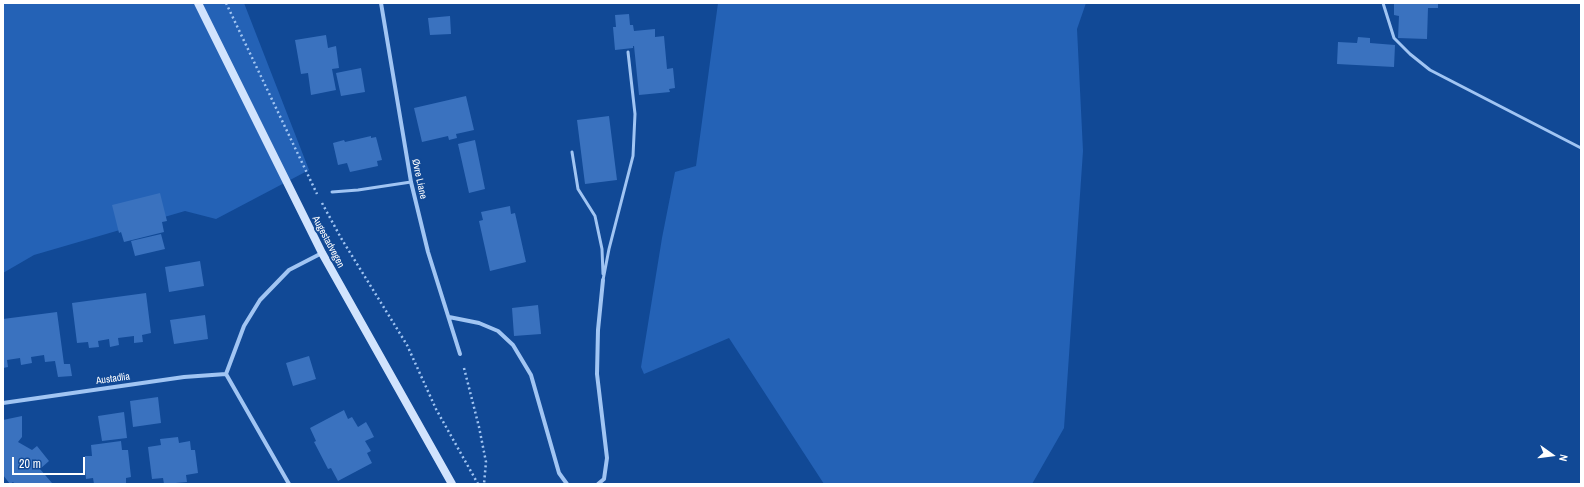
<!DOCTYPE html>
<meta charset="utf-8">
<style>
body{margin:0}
#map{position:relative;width:1584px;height:487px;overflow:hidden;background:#114996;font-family:"Archivo Narrow",sans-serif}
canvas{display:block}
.frame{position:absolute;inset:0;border:4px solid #fff;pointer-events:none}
.north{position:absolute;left:1532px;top:435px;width:40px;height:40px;-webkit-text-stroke:3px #114996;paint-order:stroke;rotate:104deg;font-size:11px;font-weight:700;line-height:16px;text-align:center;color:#fff}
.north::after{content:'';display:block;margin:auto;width:14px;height:18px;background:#fff;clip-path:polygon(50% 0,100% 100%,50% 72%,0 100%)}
.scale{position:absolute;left:12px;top:457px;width:73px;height:18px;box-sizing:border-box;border:2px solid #fff;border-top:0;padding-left:5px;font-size:12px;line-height:14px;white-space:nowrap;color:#fff;-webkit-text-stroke:3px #114996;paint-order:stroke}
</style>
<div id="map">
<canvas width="1584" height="487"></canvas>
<div class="frame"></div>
<div class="north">N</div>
<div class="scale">20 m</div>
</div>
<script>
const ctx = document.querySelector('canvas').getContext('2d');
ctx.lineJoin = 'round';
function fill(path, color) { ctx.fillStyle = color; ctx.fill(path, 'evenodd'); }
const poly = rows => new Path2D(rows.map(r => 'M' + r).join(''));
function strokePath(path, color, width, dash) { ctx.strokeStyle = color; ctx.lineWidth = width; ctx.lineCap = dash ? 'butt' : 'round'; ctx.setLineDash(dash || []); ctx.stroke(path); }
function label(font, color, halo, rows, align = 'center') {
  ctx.font = font + ' "Archivo Narrow",sans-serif'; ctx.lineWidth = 4; ctx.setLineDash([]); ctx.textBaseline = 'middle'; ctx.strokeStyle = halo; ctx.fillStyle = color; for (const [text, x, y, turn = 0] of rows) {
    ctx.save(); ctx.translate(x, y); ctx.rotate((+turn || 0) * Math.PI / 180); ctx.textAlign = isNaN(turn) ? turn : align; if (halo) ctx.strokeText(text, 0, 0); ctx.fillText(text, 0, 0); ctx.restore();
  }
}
const green = poly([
 [3,3,244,3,309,170,216,219,185,211,34,255,3,273],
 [718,3,1086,3,1077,29,1083,151,1064,428,1032,484,824,484,729,338,644,374,641,367,662,238,675,172,696,166]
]);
const building = poly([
 [1394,3,1438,3,1438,8,1428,8,1427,39,1398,38,1399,16,1394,15],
 [629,14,630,25,633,25,634,31,655,29,655,37,664,36,667,69,673,68,675,88,669,89,670,92,639,95,634,46,633,46,633,48,615,50,613,27,616,27,615,15],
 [450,16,451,34,430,35,428,18],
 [326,35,328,48,336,46,339,68,332,69,336,90,311,95,308,73,301,74,295,40],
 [1358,37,1370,38,1370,43,1395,45,1394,67,1337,64,1338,42,1357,43],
 [361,68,365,92,341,96,336,73],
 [466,96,474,130,456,134,457,138,449,140,448,136,422,142,414,108],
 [609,116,617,180,585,184,577,120],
 [371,136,371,138,376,137,382,160,377,161,378,166,350,172,347,163,338,165,333,143,344,140,345,142],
 [475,140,485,189,469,193,458,144],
 [160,193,167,221,162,222,164,232,124,242,121,232,119,233,112,205],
 [510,206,511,214,515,213,526,262,490,271,479,221,483,220,481,212],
 [161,234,165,249,135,256,131,241],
 [200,261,204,286,169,292,165,267],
 [146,293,151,333,142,335,143,342,134,343,134,336,118,338,119,345,110,347,109,339,98,341,99,347,89,348,88,342,77,343,72,303],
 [538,305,541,334,514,336,512,308],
 [57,312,64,364,70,364,72,376,58,377,55,361,45,362,44,355,31,357,32,363,21,365,20,358,7,360,8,367,3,368,3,319],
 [205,315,208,339,174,344,170,320],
 [309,356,316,379,293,386,286,363],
 [158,397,161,423,133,427,130,401],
 [344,410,348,419,352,417,358,427,366,422,370,429,374,437,365,441,371,451,367,453,372,463,338,481,331,468,328,469,314,442,316,441,310,428],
 [124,412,127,438,102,441,98,416],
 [22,416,22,437,18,442,32,450,37,446,49,461,40,469,52,483,51,484,15,484,13,482,10,484,3,475,3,420],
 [178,437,179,443,190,441,191,450,195,450,198,473,186,475,187,482,164,484,163,478,152,479,148,447,161,445,160,439],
 [121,441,122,450,128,450,131,477,126,478,126,484,94,484,93,478,86,479,84,459,85,459,85,456,92,456,91,445]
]);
const path = poly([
 [226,3,317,194],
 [322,203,341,238,407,345,436,409,478,484],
 [464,368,479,427,486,462,484,484]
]);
const service = poly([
 [1383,3,1394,38,1410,54,1430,70,1581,148],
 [572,152,578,189,595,216,602,249,603,274],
 [332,192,358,190,411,182],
 [603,280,609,249,633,156,635,114,628,52]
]);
const minor = poly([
 [381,3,411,182,428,252,460,354],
 [449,317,479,323,498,331,513,345,531,375,559,473,567,484],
 [226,374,289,484],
 [3,403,184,377,226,374,244,326,260,300,289,270,322,253],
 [598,484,604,479,607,458,597,374,598,330,603,280]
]);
const secondary = poly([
 [198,3,322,253,452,484]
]);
const streetNames = [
 ["Øvre Liane",419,179,78],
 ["Augestadvegen",328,242,62],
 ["Austadlia",113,379,-8]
];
fill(green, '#2462b6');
fill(building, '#3a72bf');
strokePath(path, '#a1c5f3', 2.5, [2, 3]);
strokePath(service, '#a1c5f3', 3);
strokePath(minor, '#a1c5f3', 4);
strokePath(secondary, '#d1e3fd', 8);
label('10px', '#fff', '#114996', streetNames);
</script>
